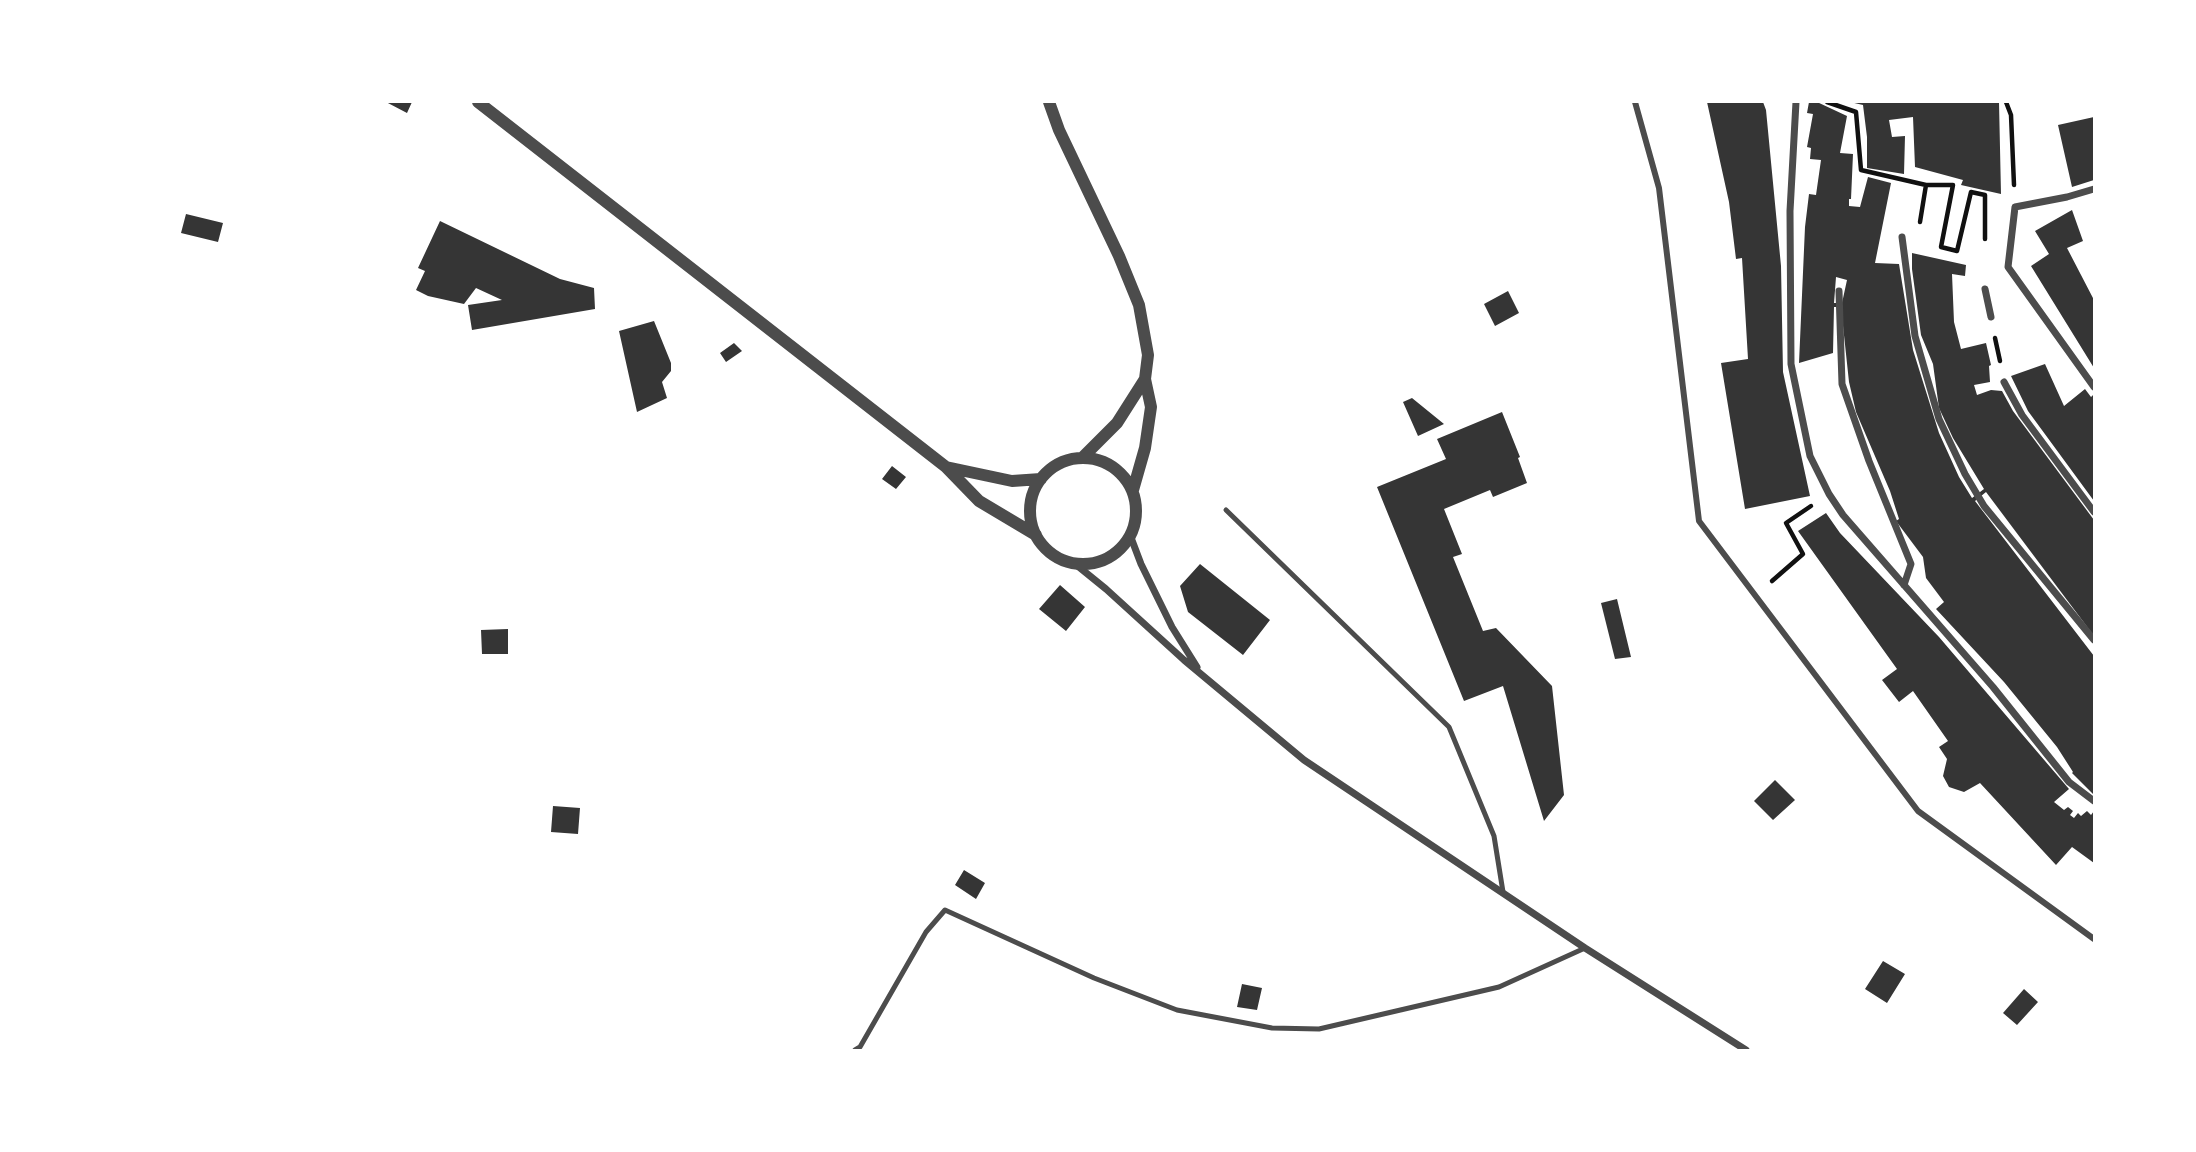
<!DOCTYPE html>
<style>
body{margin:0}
#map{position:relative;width:2196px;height:1152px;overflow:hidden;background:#fff;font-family:Commissioner,sans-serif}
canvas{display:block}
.frame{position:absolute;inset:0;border:103px solid #fff;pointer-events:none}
</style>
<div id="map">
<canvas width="2196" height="1152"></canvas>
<div class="frame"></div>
</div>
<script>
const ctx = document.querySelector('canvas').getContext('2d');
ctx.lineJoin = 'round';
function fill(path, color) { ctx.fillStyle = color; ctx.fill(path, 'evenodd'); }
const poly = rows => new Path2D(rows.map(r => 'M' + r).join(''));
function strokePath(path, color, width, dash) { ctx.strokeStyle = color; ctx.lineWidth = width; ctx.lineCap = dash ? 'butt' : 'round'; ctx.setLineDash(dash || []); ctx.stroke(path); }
const building = poly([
 [386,102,412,102,407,113],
 [1707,102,1763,102,1766,110,1781,266,1783,372,1810,496,1745,509,1721,363,1748,359,1742,258,1736,259,1729,202],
 [1809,102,1817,102,1847,116,1840,153,1853,154,1851,199,1849,199,1849,206,1860,207,1868,177,1891,183,1875,263,1899,264,1913,350,1939,433,1959,477,1972,498,1984,489,1953,438,1939,408,1933,364,1921,335,1912,269,1912,253,1966,265,1965,276,1952,274,1954,322,1961,349,1986,343,1991,365,1989,366,1990,382,1974,385,1977,395,1991,390,2002,391,2013,411,2094,520,2094,636,1986,492,1975,501,2094,656,2094,795,2072,773,2073,772,2057,747,2004,682,1936,609,1944,602,1926,578,1923,557,1896,521,1899,519,1890,491,1856,412,1849,382,1841,307,1834,307,1833,353,1799,363,1805,227,1809,194,1816,195,1821,160,1810,159,1811,148,1807,147,1813,114,1807,113],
 [1836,277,1847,280,1842,303,1834,303],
 [1850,102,1999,102,2001,194,1961,185,1963,180,1915,167,1913,117,1889,120,1892,137,1905,136,1904,174,1867,168,1867,137,1863,105],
 [2094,117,2094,180,2072,187,2058,125],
 [2072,210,2083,241,2067,248,2094,300,2094,368,2031,266,2049,254,2035,231],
 [186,214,223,223,218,242,181,233],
 [440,221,560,279,594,288,595,309,472,330,468,305,502,300,476,288,464,304,428,296,416,290,425,271,418,268],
 [1508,291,1519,313,1495,326,1484,304],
 [654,321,671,363,671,371,662,382,667,398,637,412,619,331],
 [734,343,742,351,726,362,720,353],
 [2045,364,2064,406,2085,389,2091,397,2094,394,2094,501,2028,411,2011,376],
 [1412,398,1444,424,1418,436,1403,402],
 [1502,412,1520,457,1518,458,1527,483,1493,497,1490,490,1444,509,1462,554,1453,557,1483,631,1496,628,1552,686,1564,795,1544,821,1503,686,1464,701,1377,487,1446,459,1437,439],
 [892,466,906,477,896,489,882,479],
 [1826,513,1840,533,1939,637,2069,789,2054,802,2064,810,2068,807,2073,811,2070,815,2074,818,2078,813,2081,816,2087,811,2091,815,2094,811,2094,863,2072,847,2056,865,1980,783,1964,792,1949,787,1943,776,1947,759,1939,747,1948,741,1913,691,1899,702,1882,680,1897,669,1798,531],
 [1200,564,1270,620,1243,655,1188,612,1180,586],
 [1060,585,1085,607,1066,631,1039,609],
 [1617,599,1631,657,1615,659,1601,603],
 [508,629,508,654,482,654,481,630],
 [1775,780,1795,800,1773,820,1754,801],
 [553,806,580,808,578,834,551,832],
 [964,870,985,883,976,899,955,885],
 [1883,961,1905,974,1887,1003,1865,989],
 [1242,984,1262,988,1257,1010,1237,1007],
 [2024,989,2038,1002,2017,1025,2003,1013]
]);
const path = poly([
 [1827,102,1856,112,1861,170,1926,185],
 [2006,102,2011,115,2014,185],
 [1920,222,1926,185,1953,185,1941,247,1957,251,1971,192,1985,195,1985,239],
 [1995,338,2000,361],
 [1772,581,1803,554,1786,523,1811,506]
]);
const service = poly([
 [1226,510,1449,727,1494,836,1503,892],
 [855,1050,860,1047,926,932,945,910,1094,978,1177,1010,1272,1028,1319,1029,1499,987,1585,948]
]);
const pedestrian = poly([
 [1635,102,1659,188,1699,521,1918,811,2094,939]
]);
const minor = poly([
 [1796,102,1790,211,1791,364,1810,456,1829,494,1843,515,1993,687,2069,782,2094,801],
 [2094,189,2067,197,2015,207,2008,267,2094,387],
 [1902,237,1915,336,1939,419,1965,474,1984,506,2094,640],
 [1985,289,1991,317],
 [1839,291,1842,384,1869,461,1911,564,1904,585],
 [2004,382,2022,415,2094,512],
 [1130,535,1141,564,1172,627,1197,667],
 [1074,563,1106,589,1184,660,1304,760,1585,948,1746,1050]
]);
const tertiary = poly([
 [478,102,946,467,979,501,1036,535],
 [1049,102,1059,130,1119,256,1139,305,1148,355,1145,379,1151,407,1145,448,1133,490],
 '1030 511a53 53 0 1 1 106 0a53 53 0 1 1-106 0Z',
 [1082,458,1117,423,1145,379],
 [946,467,1012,481,1041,479]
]);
fill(building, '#353535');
strokePath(path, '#111', 4.5);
strokePath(service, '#4c4c4c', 5);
strokePath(pedestrian, '#4c4c4c', 6);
strokePath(minor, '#4c4c4c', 7);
strokePath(tertiary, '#4c4c4c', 12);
</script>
